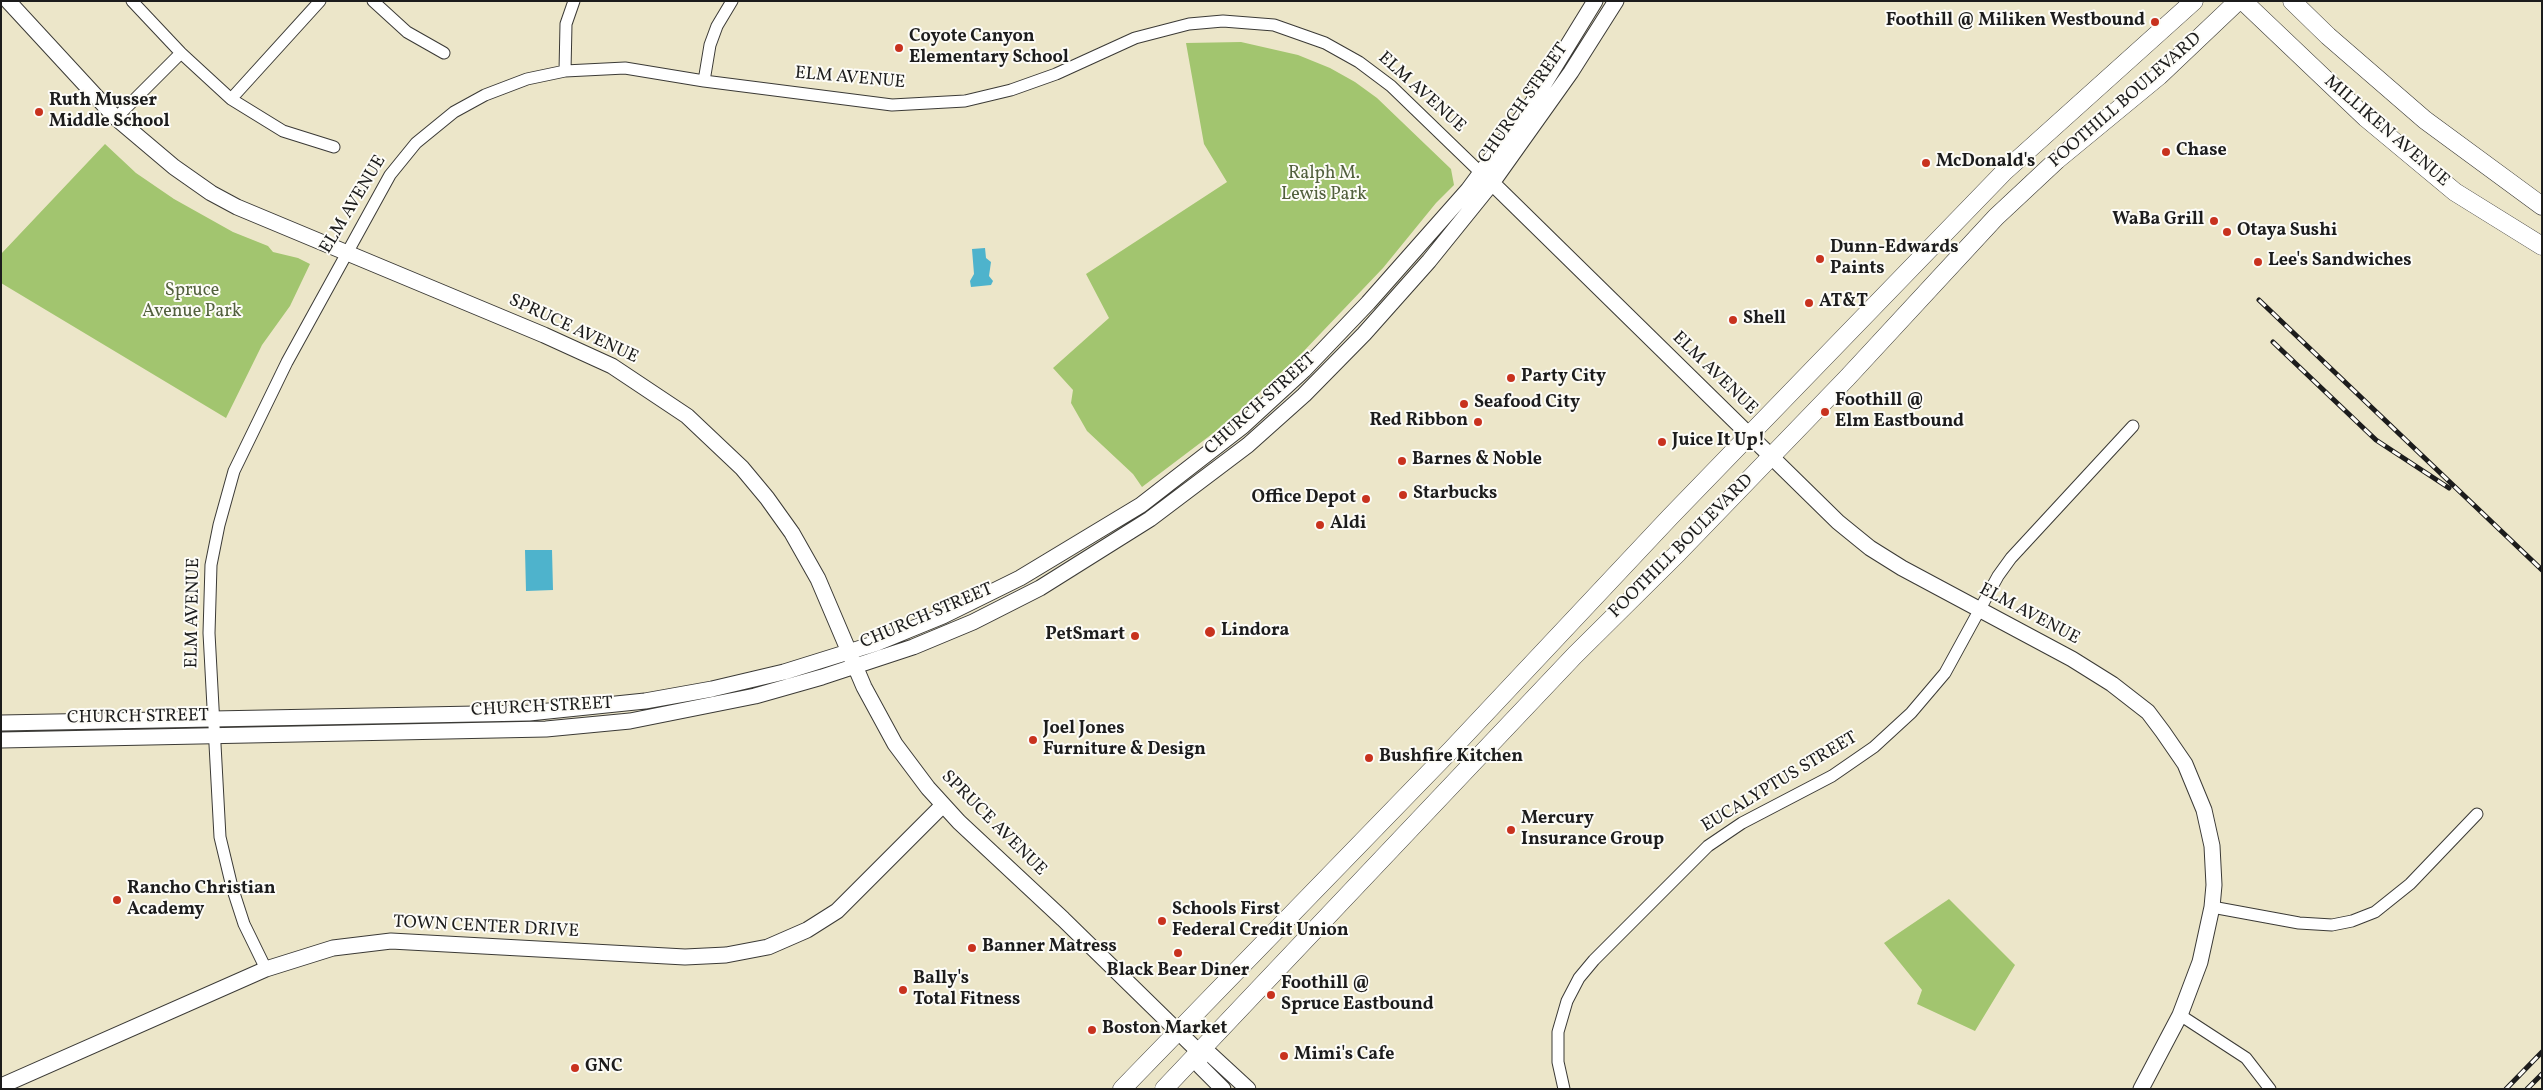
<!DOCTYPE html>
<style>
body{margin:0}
#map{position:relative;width:2543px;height:1090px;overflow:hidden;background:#ece6c9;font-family:Vollkorn,serif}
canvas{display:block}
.frame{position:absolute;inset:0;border:2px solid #1c1c1c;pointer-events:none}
</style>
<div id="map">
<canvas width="2543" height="1090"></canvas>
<div class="frame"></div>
</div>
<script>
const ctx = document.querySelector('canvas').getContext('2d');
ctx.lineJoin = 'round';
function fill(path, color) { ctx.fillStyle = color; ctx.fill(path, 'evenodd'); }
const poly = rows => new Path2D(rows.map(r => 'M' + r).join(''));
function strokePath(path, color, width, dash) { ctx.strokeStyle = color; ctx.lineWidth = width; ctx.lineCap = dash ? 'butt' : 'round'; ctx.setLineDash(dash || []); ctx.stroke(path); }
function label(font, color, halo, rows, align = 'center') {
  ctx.font = font + ' Vollkorn,serif'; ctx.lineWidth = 4; ctx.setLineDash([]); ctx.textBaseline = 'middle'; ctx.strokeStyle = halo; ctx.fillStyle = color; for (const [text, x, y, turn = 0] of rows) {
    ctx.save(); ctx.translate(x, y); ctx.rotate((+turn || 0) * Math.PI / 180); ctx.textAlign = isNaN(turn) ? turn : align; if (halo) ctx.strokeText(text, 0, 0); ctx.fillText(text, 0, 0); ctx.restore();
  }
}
const green = poly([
 [1241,42,1298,55,1330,68,1355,82,1377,98,1451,169,1454,185,1436,203,1383,268,1301,354,1224,425,1142,487,1133,474,1087,431,1071,403,1073,390,1053,368,1109,318,1086,274,1227,182,1204,144,1186,43],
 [105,144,136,173,174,199,233,232,268,246,273,252,298,258,310,264,290,306,262,345,226,418,1,283,1,254],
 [1949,899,2015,965,1975,1031,1917,1004,1922,990,1884,943]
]);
const water = poly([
 [985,248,986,258,991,262,989,276,993,281,991,285,971,287,970,281,974,274,972,249],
 [525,550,552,550,553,590,526,591]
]);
const street = poly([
 [132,1,181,53,231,99,283,131,334,147],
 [373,1,407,32,444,53],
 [565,71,566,24,574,1],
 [704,81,710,45,717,26,732,1],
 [231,99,320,1],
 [116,118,181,53],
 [2212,907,2299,923,2332,925,2352,921,2375,912,2410,884,2477,814],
 [266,969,244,924,232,887,220,837,209,633,211,565,219,525,234,471,287,362,390,175,416,143,454,112,485,95,527,79,565,71,625,68,704,81,892,105,965,101,1011,90,1056,74,1135,38,1189,24,1223,21,1274,25,1325,43,1359,62,1391,86,1481,173],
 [2180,1015,2246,1058,2270,1089],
 [1564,1089,1558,1062,1558,1032,1567,1001,1579,978,1594,960,1708,846,1742,823,1832,776,1874,747,1911,713,1945,673,1998,576,2011,558,2133,426]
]);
const secondary = poly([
 [8,1,116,118,174,167,211,193,237,207,544,335,612,366,687,416,742,468,767,498,792,533,818,579,864,687,895,744,928,788,959,822,1063,919,1199,1052,1210,1054,1248,1089],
 [1486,177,1838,522,1870,548,1902,568,2072,659,2112,684,2148,712,2163,732,2185,764,2204,810,2212,846,2214,885,2212,907,2200,962,2180,1015,2141,1089],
 [1,723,529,713,645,701,712,689,784,672,877,643,943,616,1020,578,1141,505,1243,426,1304,370,1368,303,1468,190,1533,102,1595,1],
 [1,740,546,729,630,721,755,696,822,677,913,647,973,622,1040,588,1150,519,1248,445,1304,395,1364,334,1429,261,1492,183,1571,72,1616,1],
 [1199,1052,1200,1066,1223,1089],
 [1,1086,266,969,333,948,391,941,685,957,726,955,768,947,807,930,837,911,943,805]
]);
const primary = poly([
 [2243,1,2366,118,2455,192,2542,246],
 [2292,1,2328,36,2425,120,2542,206],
 [1122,1089,1451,750,1670,517,2005,171,2194,1],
 [1164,1089,1575,655,1678,553,1847,378,1996,217,2057,160,2159,76,2238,1]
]);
const rail = poly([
 [2259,300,2542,570],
 [2273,342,2376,440,2449,488],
 [2506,1089,2542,1052],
 [2527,1089,2542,1074]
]);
const markers = [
 [2155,22,5,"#c8321e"],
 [899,48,5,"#c8321e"],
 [39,112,5,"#c8321e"],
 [2166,152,5,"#c8321e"],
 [1926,163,5,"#c8321e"],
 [2214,221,5,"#c8321e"],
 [2227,232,5,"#c8321e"],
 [1820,259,5,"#c8321e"],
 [2258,262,5,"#c8321e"],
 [1809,303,5,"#c8321e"],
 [1733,320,5,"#c8321e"],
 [1511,378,5,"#c8321e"],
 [1464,404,5,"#c8321e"],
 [1825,412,5,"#c8321e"],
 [1478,422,5,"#c8321e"],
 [1662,442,5,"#c8321e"],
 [1402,461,5,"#c8321e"],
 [1403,495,5,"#c8321e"],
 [1366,499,5,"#c8321e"],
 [1320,525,5,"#c8321e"],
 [1210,632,6,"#c8321e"],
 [1135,636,5,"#c8321e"],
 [1033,740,5,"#c8321e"],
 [1369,758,5,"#c8321e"],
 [1511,830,5,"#c8321e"],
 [117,900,5,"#c8321e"],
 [1162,921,5,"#c8321e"],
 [972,948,5,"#c8321e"],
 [1178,953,5,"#c8321e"],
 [903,990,5,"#c8321e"],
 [1271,995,5,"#c8321e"],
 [1092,1030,5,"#c8321e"],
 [1284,1056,5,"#c8321e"],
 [575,1068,5,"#c8321e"]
];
const poiNames = [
 ["Foothill @ Miliken Westbound",2145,22,"right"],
 ["Coyote Canyon",909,38],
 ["Elementary School",909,59],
 ["Ruth Musser",49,102],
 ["Middle School",49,123],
 ["Chase",2176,152],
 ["McDonald's",1936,163],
 ["WaBa Grill",2204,221,"right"],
 ["Otaya Sushi",2237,232],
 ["Dunn-Edwards",1830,249],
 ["Paints",1830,270],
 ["Lee's Sandwiches",2268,262],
 ["AT&T",1819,303],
 ["Shell",1743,320],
 ["Party City",1521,378],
 ["Foothill @",1835,402],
 ["Elm Eastbound",1835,423],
 ["Seafood City",1474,404],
 ["Red Ribbon",1468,422,"right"],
 ["Juice It Up!",1672,442],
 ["Barnes & Noble",1412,461],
 ["Starbucks",1413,495],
 ["Office Depot",1356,499,"right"],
 ["Aldi",1330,525],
 ["Lindora",1221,632],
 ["PetSmart",1125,636,"right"],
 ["Joel Jones",1043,730],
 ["Furniture & Design",1043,751],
 ["Bushfire Kitchen",1379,758],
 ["Mercury",1521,820],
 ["Insurance Group",1521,841],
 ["Rancho Christian",127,890],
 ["Academy",127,911],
 ["Schools First",1172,911],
 ["Federal Credit Union",1172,932],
 ["Banner Matress",982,948],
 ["Black Bear Diner",1178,972,"center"],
 ["Bally's",913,980],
 ["Total Fitness",913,1001],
 ["Foothill @",1281,985],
 ["Spruce Eastbound",1281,1006],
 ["Boston Market",1102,1030],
 ["Mimi's Cafe",1294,1056],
 ["GNC",585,1068]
];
const streetNames = [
 ["ELM AVENUE",850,79,5],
 ["ELM AVENUE",1421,93,42],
 ["FOOTHILL BOULEVARD",2126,101,-41],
 ["CHURCH STREET",1524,104,-55],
 ["MILLIKEN AVENUE",2386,132,41],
 ["ELM AVENUE",354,205,-59],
 ["SPRUCE AVENUE",573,330,25],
 ["ELM AVENUE",1714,374,44],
 ["CHURCH STREET",1261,405,-42],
 ["FOOTHILL BOULEVARD",1682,547,-45],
 ["ELM AVENUE",194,613,-89],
 ["ELM AVENUE",2029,615,28],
 ["CHURCH STREET",927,617,-23],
 ["CHURCH STREET",542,708,-3],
 ["CHURCH STREET",138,718,-1],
 ["EUCALYPTUS STREET",1780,783,-31],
 ["SPRUCE AVENUE",993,824,45],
 ["TOWN CENTER DRIVE",486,928,3]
];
const parkNames = [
 ["Ralph M.",1324,175],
 ["Lewis Park",1324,196],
 ["Spruce",192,292],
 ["Avenue Park",192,313]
];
fill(green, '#a2c56f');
fill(water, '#4eb3cc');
strokePath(street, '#3b3a36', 13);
strokePath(secondary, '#3b3a36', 17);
strokePath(primary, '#3b3a36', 19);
strokePath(street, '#fff', 11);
strokePath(secondary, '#fff', 15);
strokePath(primary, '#fff', 18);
strokePath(rail, '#1c1c1c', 5);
strokePath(rail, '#fdfcf7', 3, [9]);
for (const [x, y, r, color] of markers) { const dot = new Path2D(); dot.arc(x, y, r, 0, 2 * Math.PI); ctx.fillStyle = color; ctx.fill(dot); strokePath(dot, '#fdfcf7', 2); }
label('bold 18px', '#1c1c1c', '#fdfcf7', poiNames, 'left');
label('18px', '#1c1c1c', '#fdfcf7', streetNames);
label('18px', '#52603d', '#fdfcf7', parkNames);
</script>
